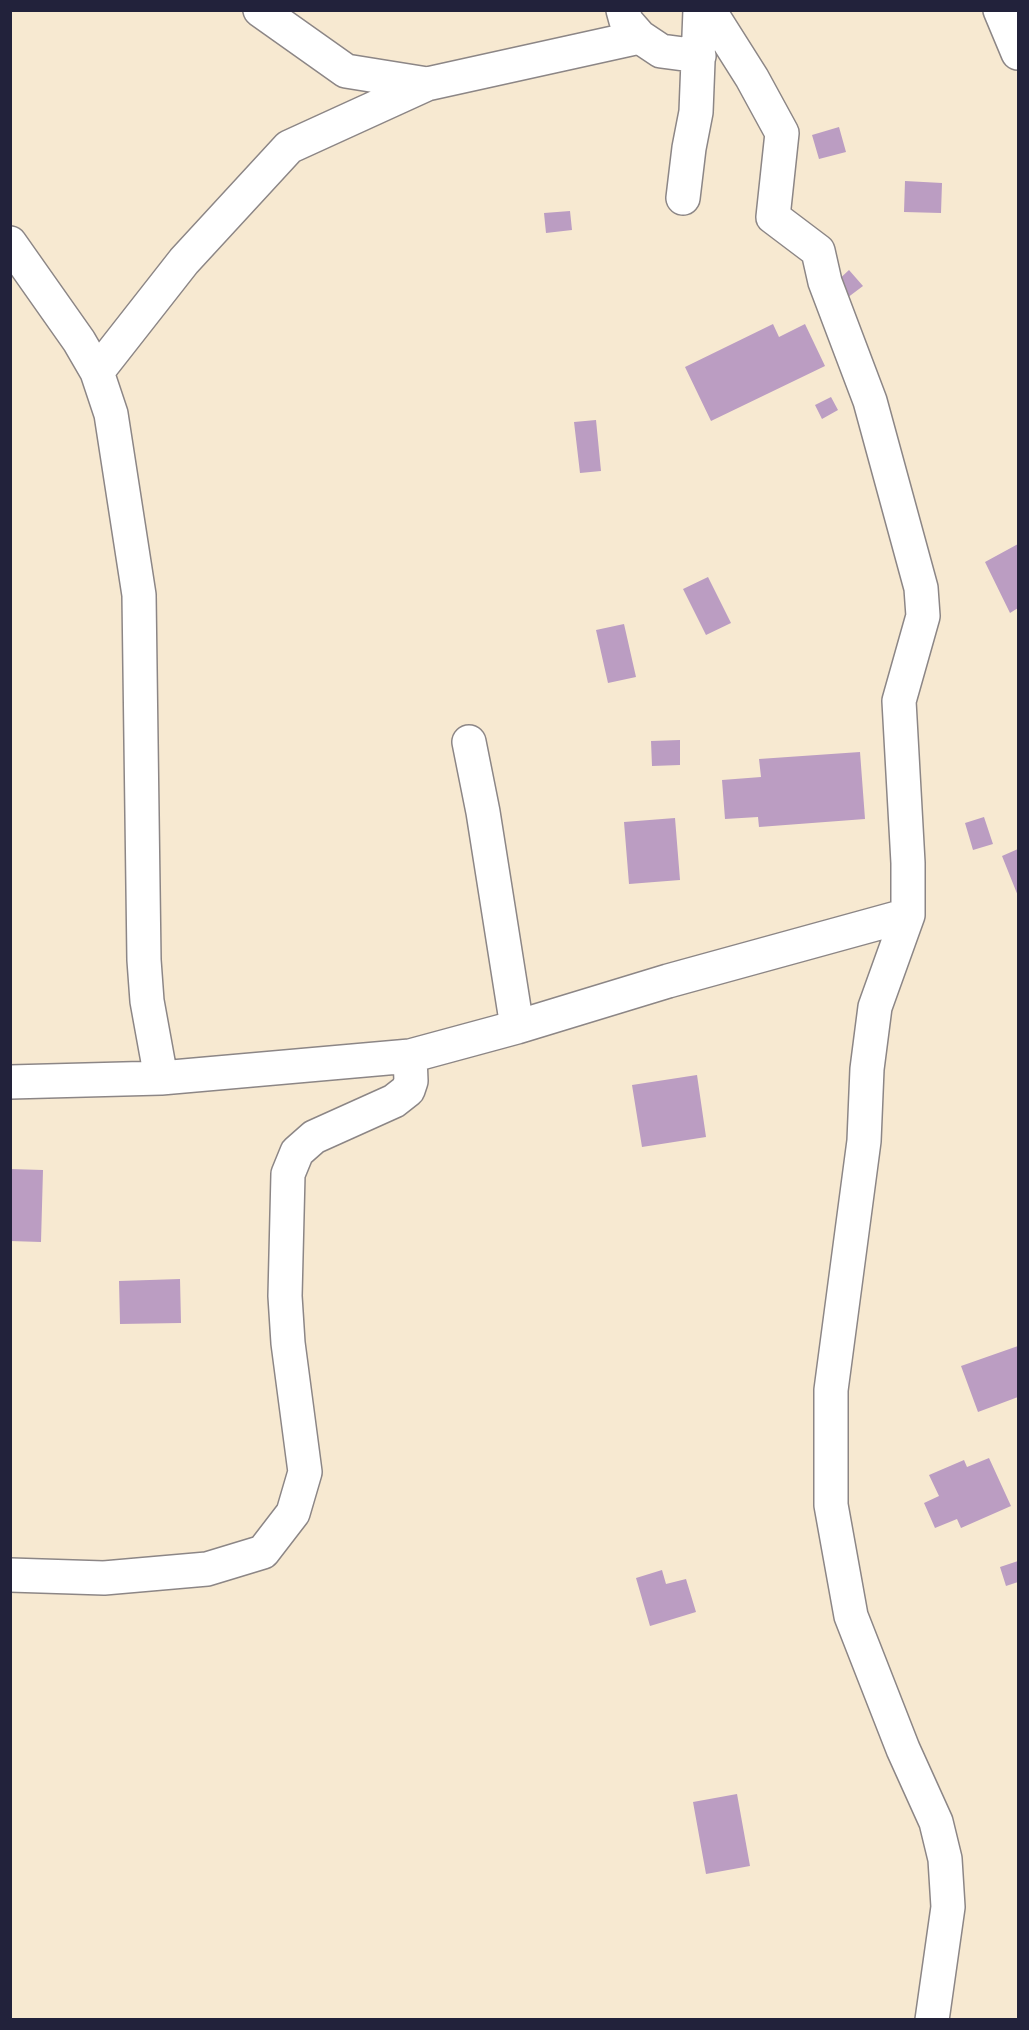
<!DOCTYPE html>
<style>
body{margin:0}
#map{position:relative;width:1029px;height:2030px;overflow:hidden;background:#f7e9d1;font-family:"Libre Caslon Text",serif}
canvas{display:block}
.frame{position:absolute;inset:0;border:12px solid #22223b;pointer-events:none}
</style>
<div id="map">
<canvas width="1029" height="2030"></canvas>
<div class="frame"></div>
</div>
<script>
const ctx = document.querySelector('canvas').getContext('2d');
ctx.lineJoin = 'round';
function fill(path, color) { ctx.fillStyle = color; ctx.fill(path, 'evenodd'); }
const poly = rows => new Path2D(rows.map(r => 'M' + r).join(''));
function strokePath(path, color, width, dash) { ctx.strokeStyle = color; ctx.lineWidth = width; ctx.lineCap = dash ? 'butt' : 'round'; ctx.setLineDash(dash || []); ctx.stroke(path); }
const building = poly([
 [839,127,846,152,819,159,812,135],
 [905,181,942,183,941,213,904,212],
 [570,211,572,230,546,233,544,213],
 [849,270,863,286,847,298,835,283],
 [773,324,779,337,805,324,825,366,711,421,685,367],
 [831,397,838,410,822,419,815,405],
 [596,420,601,471,580,473,574,422],
 [1018,544,1018,608,1010,613,985,562],
 [708,577,731,623,706,635,683,589],
 [624,624,636,677,608,683,596,630],
 [680,740,680,765,652,766,651,741],
 [860,752,865,819,759,827,758,817,725,819,722,780,761,777,759,759],
 [984,817,993,844,973,850,965,823],
 [675,818,680,880,629,884,624,822],
 [1018,849,1018,896,1002,856],
 [697,1075,706,1137,642,1147,632,1085],
 [10,1169,43,1170,41,1242,10,1241],
 [180,1279,181,1323,120,1324,119,1281],
 [1018,1346,1018,1397,978,1412,961,1366],
 [989,1458,1011,1506,961,1528,957,1519,935,1528,924,1503,939,1496,929,1475,964,1460,967,1467],
 [1018,1561,1018,1582,1006,1586,1000,1567],
 [662,1570,666,1584,686,1579,696,1612,650,1626,636,1578],
 [737,1794,750,1866,706,1874,693,1802]
]);
const minor = poly([
 [260,10,346,71,427,84],
 [623,10,626,21,640,37,661,51,699,56],
 [709,10,752,78,782,133,773,217,818,251,825,282,870,401,921,588,923,616,899,701,908,863,908,915,875,1007,867,1069,864,1141,831,1390,831,1505,851,1616,903,1749,936,1822,945,1859,948,1907,932,2020],
 [1000,10,1018,53],
 [683,198,689,148,696,112,700,10],
 [10,243,79,341,97,372,111,414,139,595,144,960,147,1001,161,1078],
 [97,372,184,261,289,147,427,84,640,37],
 [469,742,483,812,517,1027],
 [10,1082,161,1078,410,1056,517,1027,668,981,908,915],
 [10,1575,104,1578,207,1569,263,1552,293,1513,305,1472,288,1343,285,1296,288,1174,297,1152,314,1137,394,1101,408,1090,411,1081,410,1056]
]);
fill(building, '#bb9dc2');
strokePath(minor, '#8c8686', 36);
strokePath(minor, '#fff', 33);
</script>
